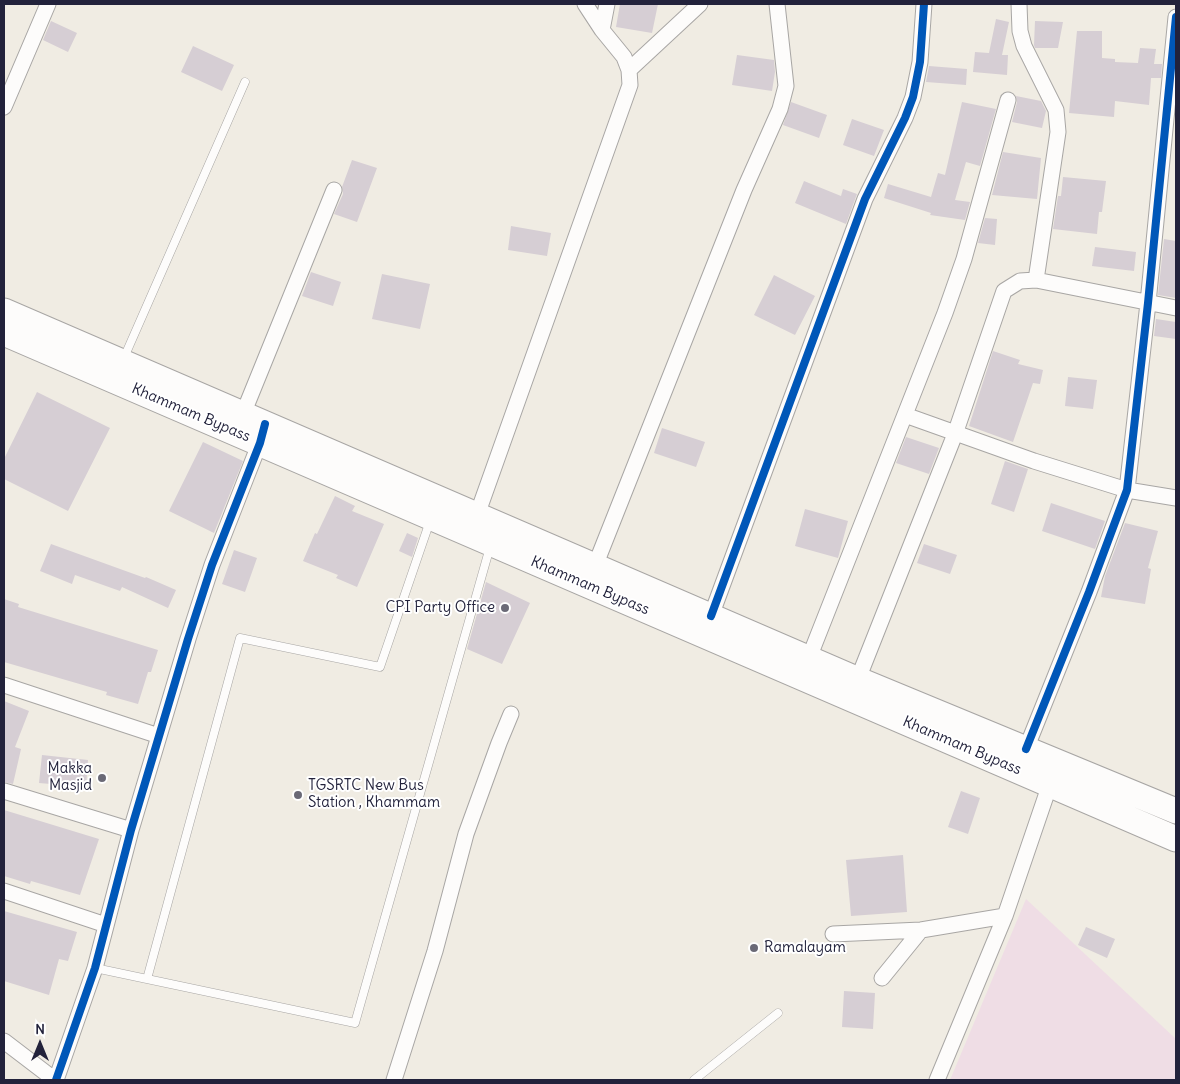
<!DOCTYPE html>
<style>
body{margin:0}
#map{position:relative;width:1180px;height:1084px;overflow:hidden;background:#f0ece3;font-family:Delius,sans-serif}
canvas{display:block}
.frame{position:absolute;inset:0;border:5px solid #22223b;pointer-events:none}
.north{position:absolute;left:15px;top:1019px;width:50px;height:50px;-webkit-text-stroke:4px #fff;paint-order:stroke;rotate:0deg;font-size:14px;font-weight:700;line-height:20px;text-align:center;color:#22223b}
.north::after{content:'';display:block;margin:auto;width:18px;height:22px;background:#22223b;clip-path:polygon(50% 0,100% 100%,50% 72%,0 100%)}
</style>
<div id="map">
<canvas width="1180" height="1084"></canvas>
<div class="frame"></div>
<div class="north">N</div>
</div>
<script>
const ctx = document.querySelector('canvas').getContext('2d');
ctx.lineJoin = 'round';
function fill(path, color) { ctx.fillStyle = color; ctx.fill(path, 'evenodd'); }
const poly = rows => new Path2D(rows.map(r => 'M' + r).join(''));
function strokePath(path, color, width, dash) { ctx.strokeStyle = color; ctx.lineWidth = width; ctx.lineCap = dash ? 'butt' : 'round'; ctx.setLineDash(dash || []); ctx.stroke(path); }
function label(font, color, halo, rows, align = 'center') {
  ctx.font = font + ' Delius,sans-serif'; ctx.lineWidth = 4; ctx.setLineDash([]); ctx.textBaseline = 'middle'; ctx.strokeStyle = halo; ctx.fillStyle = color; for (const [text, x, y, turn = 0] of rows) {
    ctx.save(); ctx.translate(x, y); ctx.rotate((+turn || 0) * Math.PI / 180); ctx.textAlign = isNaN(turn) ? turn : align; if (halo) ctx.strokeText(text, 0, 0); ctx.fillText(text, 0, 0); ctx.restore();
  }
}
const built = poly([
 [1026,899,1176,1039,1176,1080,950,1080]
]);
const building = poly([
 [620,4,658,4,652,33,616,27],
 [996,19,1009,22,1002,55,1008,55,1007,75,973,72,975,52,989,53],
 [51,21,77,33,68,52,43,40],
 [1035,21,1063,22,1058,48,1035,48,1034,45],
 [1077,31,1102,31,1102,58,1115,59,1115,62,1138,63,1140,48,1156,49,1154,64,1162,64,1161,78,1151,78,1149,105,1115,101,1114,117,1069,113],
 [193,46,234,65,222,91,181,72],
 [737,55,774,60,775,72,772,91,732,85],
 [929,66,967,69,966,85,926,82],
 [1016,96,1041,101,1046,111,1042,128,1012,122,1017,102],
 [791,102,827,115,819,138,783,125],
 [962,102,996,109,980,166,966,162,955,200,970,202,965,220,930,215,931,213,884,198,888,184,931,197,938,173,945,175],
 [852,119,884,130,874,156,843,145],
 [1003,152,1041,158,1037,199,992,195],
 [352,160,377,168,357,222,334,214,343,194,342,187],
 [1063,177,1106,181,1102,212,1099,212,1097,234,1053,229,1058,196,1061,196],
 [804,181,841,196,843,189,857,194,846,224,795,203],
 [985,218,997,219,995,245,978,243],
 [511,226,551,233,547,256,508,250],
 [1164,239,1176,241,1176,298,1158,295],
 [1095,247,1136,252,1134,271,1092,266],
 [311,272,341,282,333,306,302,296],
 [382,274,430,284,420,329,372,319],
 [774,275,815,296,795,335,754,315],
 [1156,319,1176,322,1176,339,1154,336],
 [993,351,1020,360,1018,364,1043,370,1040,384,1033,383,1013,442,969,426],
 [1068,377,1097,380,1093,409,1065,406],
 [37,392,110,428,68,511,4,479,4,459],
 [662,428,705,442,696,467,654,453],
 [906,437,939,448,929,474,896,463],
 [203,442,243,461,214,533,169,511],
 [1005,461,1028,469,1014,512,991,504],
 [335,496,355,506,352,511,384,524,357,587,336,578,338,575,303,561,315,533,317,534],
 [1051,503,1105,521,1095,549,1042,531],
 [805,509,848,521,838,558,795,546],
 [1125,523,1158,531,1148,568,1151,569,1145,604,1101,597,1105,576],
 [407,533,418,538,412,557,399,551],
 [51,544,145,578,146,577,176,590,168,608,122,587,120,591,75,575,72,584,40,571],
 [924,544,957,555,950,574,917,563],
 [234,550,257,558,245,592,222,584],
 [486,582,530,603,502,664,467,649],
 [4,599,19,604,18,607,158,650,151,672,148,672,138,704,106,695,107,692,4,662],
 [4,701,29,711,15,747,21,749,13,784,4,782],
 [42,755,88,760,86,787,39,783],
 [961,791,980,798,968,834,948,827],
 [4,810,99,839,80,895,31,881,30,884,4,876],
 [903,855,907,912,851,916,846,860],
 [4,911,77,932,68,961,59,959,49,995,4,981],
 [1086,927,1115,939,1107,958,1078,945],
 [844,991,875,993,873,1029,842,1027]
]);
const service = poly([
 [123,360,245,82],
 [95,968,147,979,240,638,380,667,430,521],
 [147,979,355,1023,490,547],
 [694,1080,778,1013]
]);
const minor = poly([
 [1019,4,1020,31,1024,46,1056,110,1058,132,1036,280],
 [602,30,607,4],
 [629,70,700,4],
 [4,107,48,4],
 [243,414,334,190],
 [905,415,1034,461,1127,490,1176,498],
 [477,515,630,85,629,70,624,57,602,30,585,4],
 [595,566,744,190,780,109,786,86,777,4],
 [711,616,865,199,905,118,913,97,920,62,924,4],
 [809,658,945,313,964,259,1008,100],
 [858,679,955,434,1004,291,1020,281,1036,280,1176,308],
 [4,685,159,736],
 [1026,749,1089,592,1127,490,1148,303,1176,17],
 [4,791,131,830],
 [4,891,106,925],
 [833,934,921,930,1005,916],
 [882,978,921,930],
 [4,1041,55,1080],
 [56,1080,95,968,131,830,188,639,212,565,262,437],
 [394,1080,435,951,466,834,499,743,511,714],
 [937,1080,1005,916,1050,784]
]);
const trunk = poly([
 [4,311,849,676,1176,811],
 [4,333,1176,839]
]);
const cycleway = poly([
 [711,616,865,199,905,118,913,97,920,62,924,4],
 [1026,749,1089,592,1127,490,1148,303,1176,17],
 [56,1080,95,968,131,830,188,639,212,565,260,443,265,424]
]);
const markers = [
 [505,608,5,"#6a6976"],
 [102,778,5,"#6a6976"],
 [298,795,5,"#6a6976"],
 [754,948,5,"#6a6976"]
];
const streetNames = [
 ["Khammam Bypass",191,413,23],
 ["Khammam Bypass",590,586,23],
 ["Khammam Bypass",962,746,23]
];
const poiNames = [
 ["CPI Party Office",495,608],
 ["Makka",92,769],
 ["Masjid",92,786],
 ["TGSRTC New Bus",308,786,"left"],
 ["Station , Khammam",308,803,"left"],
 ["Ramalayam",764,948,"left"]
];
fill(built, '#efdde5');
fill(building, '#d6ced4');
strokePath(service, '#a8a6a4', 9);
strokePath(minor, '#a8a6a4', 17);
strokePath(trunk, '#a8a6a4', 27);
strokePath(service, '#fdfcfb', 8);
strokePath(minor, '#fdfcfb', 15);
strokePath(trunk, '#fdfcfb', 25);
strokePath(cycleway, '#0057b8', 8);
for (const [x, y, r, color] of markers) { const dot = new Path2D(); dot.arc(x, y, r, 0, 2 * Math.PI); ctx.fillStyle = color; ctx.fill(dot); strokePath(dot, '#fff', 2); }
label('15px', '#22223b', '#fff', streetNames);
label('15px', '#22223b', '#fff', poiNames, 'right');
</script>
